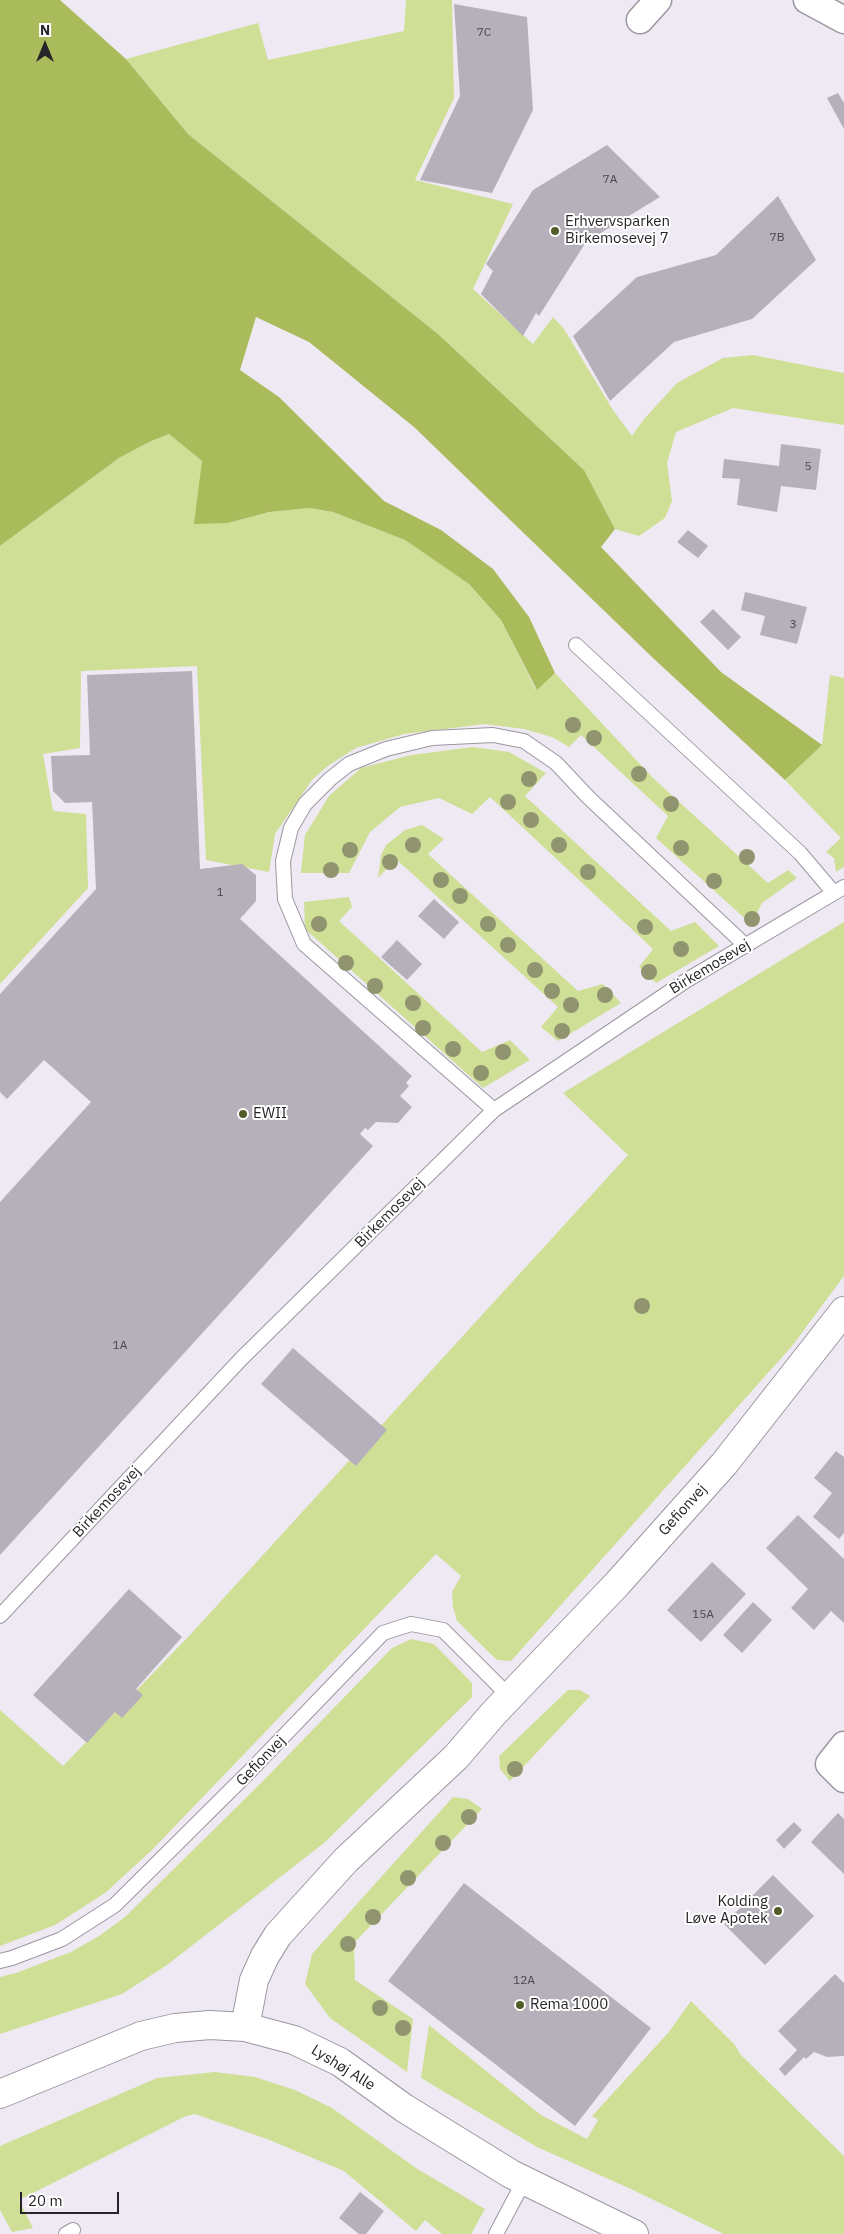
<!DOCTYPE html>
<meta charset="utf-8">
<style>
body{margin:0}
#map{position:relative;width:844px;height:2234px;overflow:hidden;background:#efe9f4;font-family:"IBM Plex Sans",sans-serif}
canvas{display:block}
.north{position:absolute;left:20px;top:20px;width:50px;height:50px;-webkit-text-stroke:4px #fff;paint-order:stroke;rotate:0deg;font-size:14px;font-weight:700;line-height:20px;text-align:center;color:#262428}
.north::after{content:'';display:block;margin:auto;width:18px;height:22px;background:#262428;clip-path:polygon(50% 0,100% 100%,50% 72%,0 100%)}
.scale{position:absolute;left:20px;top:2192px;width:99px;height:22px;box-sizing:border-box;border:2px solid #262428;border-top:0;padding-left:6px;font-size:15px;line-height:18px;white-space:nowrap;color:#262428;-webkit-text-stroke:4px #fff;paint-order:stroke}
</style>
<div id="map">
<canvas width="844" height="2234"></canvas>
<div class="north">N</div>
<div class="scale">20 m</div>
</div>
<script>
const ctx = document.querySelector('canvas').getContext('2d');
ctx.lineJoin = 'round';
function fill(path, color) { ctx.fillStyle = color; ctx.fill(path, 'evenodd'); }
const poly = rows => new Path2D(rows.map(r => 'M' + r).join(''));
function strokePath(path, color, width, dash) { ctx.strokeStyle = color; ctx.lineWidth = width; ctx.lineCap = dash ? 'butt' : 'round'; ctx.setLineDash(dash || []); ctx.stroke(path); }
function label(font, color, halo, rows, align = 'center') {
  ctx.font = font + ' "IBM Plex Sans",sans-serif'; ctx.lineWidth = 4; ctx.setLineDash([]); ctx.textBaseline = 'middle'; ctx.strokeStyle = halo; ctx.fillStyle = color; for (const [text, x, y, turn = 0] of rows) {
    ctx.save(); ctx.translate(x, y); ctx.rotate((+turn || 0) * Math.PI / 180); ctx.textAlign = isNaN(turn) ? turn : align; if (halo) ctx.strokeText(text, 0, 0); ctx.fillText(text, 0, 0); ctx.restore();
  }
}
const green = poly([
 [406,0,452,0,454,98,415,180,513,204,473,289,533,344,553,317,564,329,613,410,632,436,644,419,677,383,723,358,753,355,844,373,844,425,733,408,676,432,667,463,672,501,665,518,639,536,615,529,584,470,438,334,188,134,126,59,258,23,268,60,404,31],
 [169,434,202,461,228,523,269,512,310,508,333,512,405,540,469,584,501,620,536,690,555,673,653,778,768,883,788,870,797,878,762,903,751,924,656,838,668,816,581,735,569,747,552,737,524,729,485,724,404,734,356,748,329,765,312,780,275,834,269,872,206,860,197,666,81,671,80,748,43,754,53,811,86,814,88,888,0,984,0,546,119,458,149,442],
 [830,675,844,678,844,867,836,872,834,858,826,852,841,838,785,780,822,745],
 [473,747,509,752,546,773,525,796,671,931,695,922,719,946,656,983,639,967,653,949,490,797,472,814,439,798,400,807,370,832,349,873,301,873,305,835,329,796,361,768,411,755],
 [422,825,444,839,428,854,578,991,603,984,621,1003,558,1041,541,1027,558,1007,396,859,378,878,381,855,386,845,405,830],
 [349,897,352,907,339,921,482,1052,510,1040,530,1060,483,1088,305,929,304,902],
 [844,922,844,1276,792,1346,511,1661,497,1660,457,1621,453,1607,452,1592,461,1576,436,1554,152,1850,105,1893,55,1925,0,1946,0,1710,63,1766,189,1636,628,1155,563,1093],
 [411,1639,434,1644,472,1683,472,1697,324,1843,167,1965,122,1994,0,2034,0,1977,16,1973,71,1952,99,1936,125,1917,262,1782,392,1648],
 [568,1690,580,1690,590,1696,510,1781,500,1769,499,1756],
 [453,1797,468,1799,482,1809,354,1943,355,1980,413,2019,407,2072,330,2018,305,1984,312,1954],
 [691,2001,735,2045,740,2054,844,2156,844,2234,724,2234,631,2189,537,2147,421,2078,429,2025,541,2115,587,2139,598,2120,592,2116,668,2033],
 [215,2072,255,2077,295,2090,332,2108,416,2168,485,2209,471,2234,442,2234,425,2220,416,2231,344,2171,267,2139,195,2114,186,2116,19,2200,33,2228,12,2232,0,2210,0,2146,157,2078]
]);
const forest = poly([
 [0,0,60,0,126,59,188,134,438,334,584,470,615,529,601,547,721,672,822,745,785,780,653,658,414,427,309,342,256,317,240,370,279,397,384,501,441,530,493,569,529,617,555,673,537,690,501,620,469,584,405,540,333,512,310,508,269,512,228,523,194,524,202,461,169,434,149,442,119,458,0,546]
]);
const building = poly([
 [454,4,527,17,533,110,492,193,420,180,460,96],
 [838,93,844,103,844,129,827,98],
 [607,145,660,197,586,242,539,316,536,313,523,336,481,294,493,271,486,264,533,190],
 [778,196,816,260,752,319,674,342,610,401,573,336,637,277,716,255],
 [781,444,821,449,816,490,781,486,777,512,737,505,740,479,722,478,724,459,779,466],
 [688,530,708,546,698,558,677,542],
 [745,592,807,607,797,644,760,635,765,616,741,610],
 [713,609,741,637,728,650,700,622],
 [192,671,200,869,242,864,256,875,256,901,240,919,412,1076,406,1083,409,1086,400,1096,412,1107,398,1123,376,1122,368,1130,365,1128,360,1134,373,1146,0,1555,0,1202,91,1102,44,1060,7,1099,0,1092,0,994,96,889,92,802,65,803,53,791,51,756,90,755,87,675],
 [434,899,459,922,444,939,418,916],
 [397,940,422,964,407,980,381,957],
 [293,1348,387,1430,356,1466,261,1384],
 [836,1451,844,1457,844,1533,839,1539,813,1517,832,1493,814,1478],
 [798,1515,844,1559,844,1623,831,1611,814,1630,791,1608,808,1589,766,1548],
 [712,1562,746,1594,701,1642,667,1610],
 [129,1589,182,1637,136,1689,143,1695,122,1718,115,1712,87,1743,33,1695],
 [753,1602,772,1620,742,1653,723,1635],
 [838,1813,844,1819,844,1874,811,1842],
 [794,1822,802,1830,784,1849,776,1840],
 [773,1875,814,1916,765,1965,724,1924],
 [464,1883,651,2028,575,2126,388,1981],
 [835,1974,844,1983,844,2056,827,2057,814,2052,806,2059,804,2057,785,2076,779,2069,797,2050,778,2031],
 [360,2192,384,2211,366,2234,359,2234,339,2218]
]);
const service = poly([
 [576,645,800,853,834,893],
 [494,1110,304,944,285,899,283,861,291,828,305,804,330,779,349,764,386,749,432,738,493,735,524,741,556,763,588,797,746,946],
 [0,1616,242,1358,494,1110,687,980,844,887],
 [0,1961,12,1958,62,1939,115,1905,251,1770,383,1633,411,1624,443,1630,510,1697],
 [66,2234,73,2230],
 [496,2234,524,2181]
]);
const minor = poly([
 [807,0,844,20],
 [640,20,658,0],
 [844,1745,829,1764,844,1779]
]);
const tertiary = poly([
 [245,2027,254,1980,265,1956,278,1935,346,1860,456,1757,493,1714,617,1584,724,1464,844,1311],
 [0,2094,141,2036,175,2028,210,2025,245,2027,294,2040,340,2062,404,2108,511,2174,634,2234]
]);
const trees = [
 [573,725],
 [594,738],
 [639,774],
 [529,779],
 [508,802],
 [671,804],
 [531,820],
 [413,845],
 [559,845],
 [681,848],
 [350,850],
 [747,857],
 [390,862],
 [331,870],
 [588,872],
 [441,880],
 [714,881],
 [460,896],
 [752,919],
 [319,924],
 [488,924],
 [645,927],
 [508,945],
 [681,949],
 [346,963],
 [535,970],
 [649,972],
 [375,986],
 [552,991],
 [605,995],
 [413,1003],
 [571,1005],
 [423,1028],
 [562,1031],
 [453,1049],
 [503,1052],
 [481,1073],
 [642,1306],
 [515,1769],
 [469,1817],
 [443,1843],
 [408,1878],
 [373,1917],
 [348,1944],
 [380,2008],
 [403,2028]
];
const markers = [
 [555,231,5,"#525c2b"],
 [243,1114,5,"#525c2b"],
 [778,1911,5,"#525c2b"],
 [520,2005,5,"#525c2b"]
];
const numberNames = [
 ["7C",484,33],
 ["7A",610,180],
 ["7B",777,238],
 ["5",808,467],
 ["3",793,625],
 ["1",220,893],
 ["1A",120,1346],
 ["15A",703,1615],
 ["12A",524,1981]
];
const poiNames = [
 ["Erhvervsparken",565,222],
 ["Birkemosevej 7",565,239],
 ["EWII",253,1114],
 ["Kolding",768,1902,"right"],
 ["Løve Apotek",768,1919,"right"],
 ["Rema 1000",530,2005]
];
const streetNames = [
 ["Birkemosevej",710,967,-31],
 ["Birkemosevej",390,1213,-45],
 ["Birkemosevej",107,1502,-47],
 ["Gefionvej",683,1510,-48],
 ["Gefionvej",261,1761,-46],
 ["Lyshøj Alle",343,2068,32]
];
fill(green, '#cfdf96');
fill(forest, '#a9bb5b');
fill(building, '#b6b0bb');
strokePath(service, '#9b96a0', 16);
strokePath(minor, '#9b96a0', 29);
strokePath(tertiary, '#9b96a0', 30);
strokePath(service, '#fff', 14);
strokePath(minor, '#fff', 26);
strokePath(tertiary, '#fff', 28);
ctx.fillStyle = '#90946f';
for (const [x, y] of trees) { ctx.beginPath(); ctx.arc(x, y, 8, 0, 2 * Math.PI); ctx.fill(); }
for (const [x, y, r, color] of markers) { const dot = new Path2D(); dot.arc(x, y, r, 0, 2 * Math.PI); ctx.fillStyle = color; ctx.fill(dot); strokePath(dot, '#fff', 2); }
label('12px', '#4a474d', null, numberNames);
label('15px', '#262428', '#fff', poiNames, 'left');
label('15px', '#262428', '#fff', streetNames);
</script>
